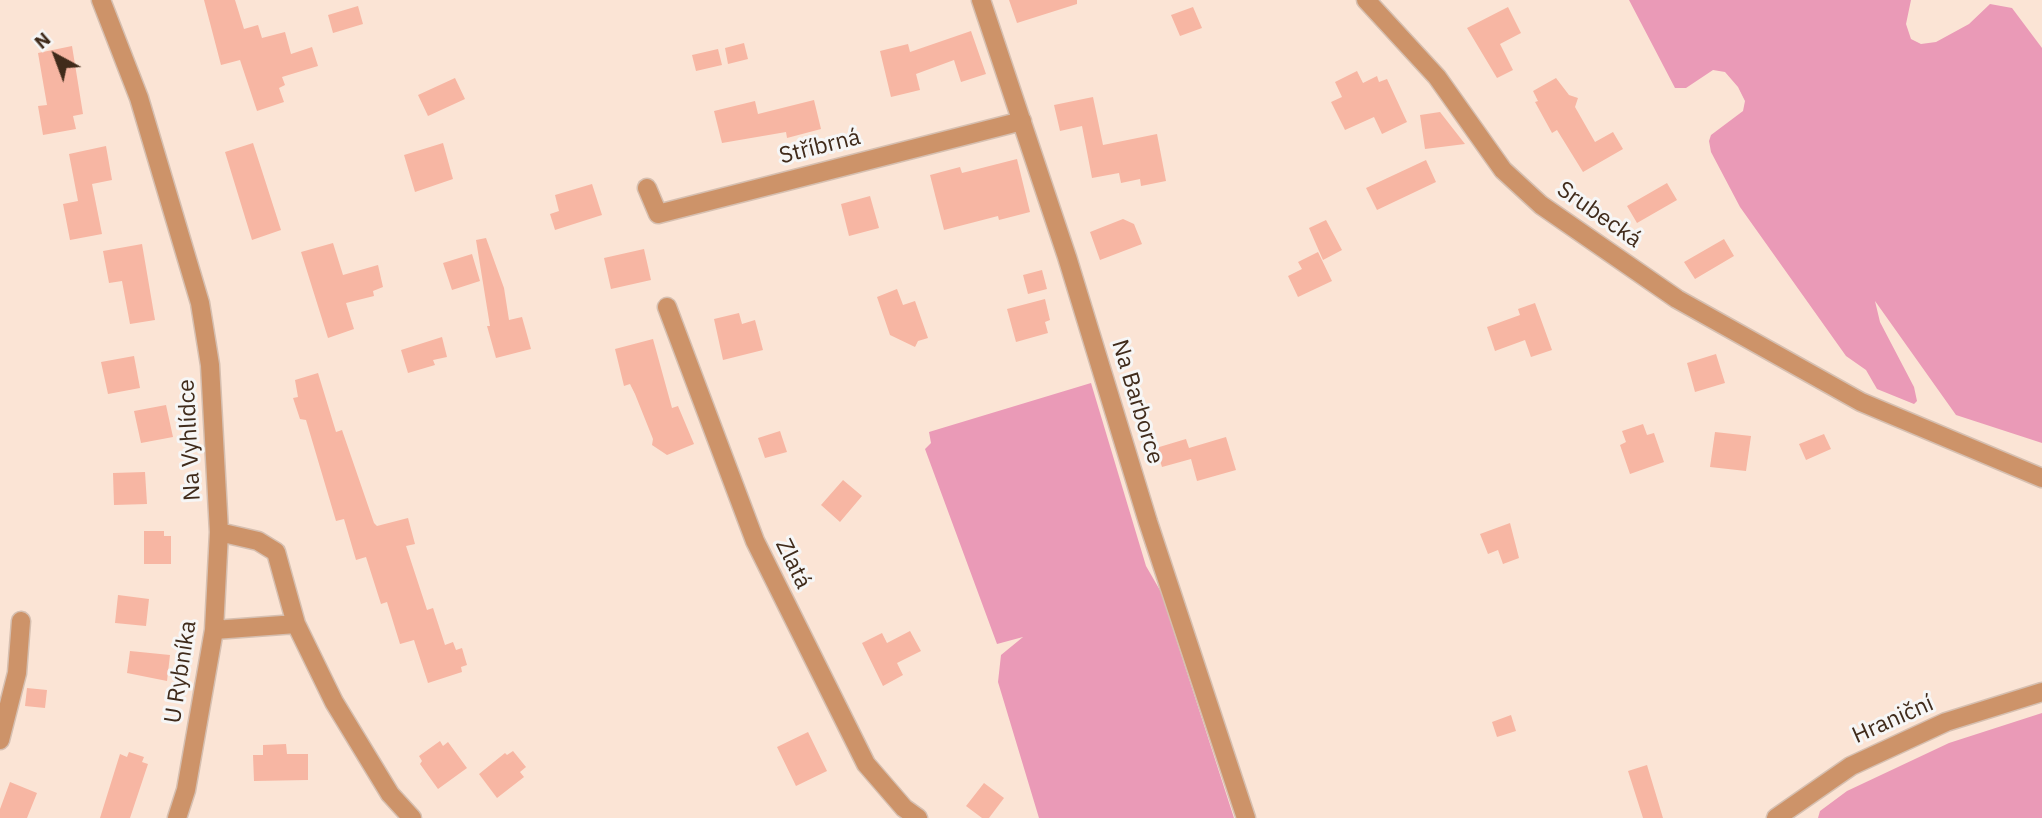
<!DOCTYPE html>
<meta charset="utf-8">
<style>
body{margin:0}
#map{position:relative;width:2042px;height:818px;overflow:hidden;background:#fbe4d5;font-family:"IBM Plex Sans",sans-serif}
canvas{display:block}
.north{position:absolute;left:21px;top:21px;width:70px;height:70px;-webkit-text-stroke:5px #f6f6f6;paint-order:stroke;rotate:319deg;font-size:19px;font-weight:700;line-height:28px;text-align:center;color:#402b1b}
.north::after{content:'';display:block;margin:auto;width:24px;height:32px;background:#402b1b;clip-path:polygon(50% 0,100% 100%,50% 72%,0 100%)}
</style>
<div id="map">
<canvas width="2042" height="818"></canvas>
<div class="north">N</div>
</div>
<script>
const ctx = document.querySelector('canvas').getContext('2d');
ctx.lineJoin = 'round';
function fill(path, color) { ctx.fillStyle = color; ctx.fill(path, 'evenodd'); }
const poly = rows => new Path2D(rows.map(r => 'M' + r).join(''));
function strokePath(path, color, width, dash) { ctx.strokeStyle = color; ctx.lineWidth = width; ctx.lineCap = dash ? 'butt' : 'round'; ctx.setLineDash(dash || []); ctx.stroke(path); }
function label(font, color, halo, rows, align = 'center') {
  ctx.font = font + ' "IBM Plex Sans",sans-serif'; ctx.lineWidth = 6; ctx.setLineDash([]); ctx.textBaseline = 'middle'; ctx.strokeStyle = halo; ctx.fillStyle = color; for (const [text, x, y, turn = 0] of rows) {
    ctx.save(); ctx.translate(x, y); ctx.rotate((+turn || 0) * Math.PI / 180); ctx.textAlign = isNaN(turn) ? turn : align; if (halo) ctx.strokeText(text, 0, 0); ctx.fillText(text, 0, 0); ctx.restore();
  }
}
const green = poly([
 [1629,0,1911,0,1906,24,1911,39,1921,44,1936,42,1969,24,1990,4,2012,8,2042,48,2042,443,1956,415,1875,301,1880,322,1914,387,1917,401,1914,404,1877,389,1866,370,1846,356,1740,207,1711,152,1709,141,1711,135,1743,111,1745,101,1738,87,1725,72,1713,70,1686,88,1675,88],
 [1091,383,1146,566,1161,592,1234,818,1039,818,998,682,1001,655,1023,637,997,644,925,449,931,443,929,432],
 [2042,713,2042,818,1818,818,1820,811,1847,791,1949,743]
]);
const building = poly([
 [204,0,235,0,244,29,258,25,262,38,285,32,291,54,312,47,318,66,282,77,285,85,279,88,284,102,257,111,240,60,221,65],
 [1009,0,1077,0,1077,4,1017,23],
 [358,6,363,24,333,33,328,15],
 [1193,7,1202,28,1180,36,1171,15],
 [1508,7,1521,33,1500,44,1513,70,1497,78,1467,28],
 [971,31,986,74,961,82,954,60,916,74,920,90,891,97,880,51,908,44,910,52],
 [744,43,748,59,728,64,725,48],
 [72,46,83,114,73,116,76,129,43,135,38,106,47,105,38,53],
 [718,49,722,65,696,71,692,55],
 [1357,71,1363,83,1377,76,1379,82,1387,79,1407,122,1382,134,1374,117,1345,130,1331,102,1342,97,1335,82],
 [455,78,465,99,428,116,418,95],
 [1556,78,1569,95,1578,98,1575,107,1595,142,1613,132,1623,149,1583,172,1557,130,1552,133,1535,102,1538,101,1533,91],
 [1093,97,1103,145,1157,134,1166,181,1141,186,1140,179,1121,183,1119,173,1092,178,1082,126,1060,131,1054,105],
 [814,100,821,129,787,138,786,132,722,143,714,111,755,101,758,114],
 [1440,112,1465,144,1425,149,1420,115],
 [253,143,281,230,252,240,225,152],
 [443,143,453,179,415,192,404,155],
 [106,146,112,180,92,184,102,234,70,240,63,204,78,201,69,154],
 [1017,159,1030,212,999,220,998,216,944,230,930,175,960,167,962,173],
 [1426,160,1436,182,1377,210,1366,188],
 [1667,183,1677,200,1637,223,1627,206],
 [592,184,602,215,555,230,550,214,559,211,555,195],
 [870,196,879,228,849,236,841,204],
 [1123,219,1134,224,1142,244,1100,260,1090,232],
 [1326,220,1342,250,1323,260,1309,228],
 [486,238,504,288,509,320,522,317,531,349,496,358,487,326,490,326,476,240],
 [1724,239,1734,256,1695,279,1684,262],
 [333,243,343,275,378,265,383,287,373,291,374,296,346,303,354,329,328,338,301,252],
 [142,244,155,320,130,324,122,281,109,283,103,251],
 [644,249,651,280,611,289,604,258],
 [1318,252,1332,281,1298,297,1288,276,1302,269,1298,262],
 [472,254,480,281,452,290,443,263],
 [1042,270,1047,289,1028,294,1023,275],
 [897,289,903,305,915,301,928,338,918,341,915,347,890,335,877,297],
 [1045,299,1050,320,1045,322,1048,333,1016,342,1007,309],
 [1535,303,1552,350,1531,357,1525,340,1495,351,1487,327,1520,315,1518,309],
 [739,313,742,324,755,320,763,350,723,360,714,319],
 [442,337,447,357,433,360,435,365,408,373,401,350],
 [653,339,672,408,678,406,694,444,667,455,652,445,653,439,635,394,630,384,624,386,615,349],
 [1716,354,1725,383,1695,392,1687,363],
 [134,356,140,388,108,394,101,362],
 [318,373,336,432,342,430,374,523,377,526,408,518,415,544,406,546,427,610,433,608,445,645,453,642,456,650,462,648,467,665,461,667,462,672,428,683,414,640,400,644,387,602,381,604,366,557,356,560,344,519,336,521,306,420,300,419,293,398,298,397,295,380],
 [166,405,173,437,141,443,134,411],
 [1643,424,1647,435,1654,433,1664,462,1630,474,1620,445,1626,442,1622,431],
 [780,431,787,452,765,458,758,438],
 [1715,432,1751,436,1746,471,1710,467],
 [1824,434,1831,449,1806,460,1799,444],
 [1226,437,1236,470,1197,481,1191,459,1162,467,1156,448,1186,439,1189,448],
 [145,472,147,504,114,505,113,473],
 [843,480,862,496,840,522,821,505],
 [1510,523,1519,558,1503,564,1498,550,1488,554,1480,534],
 [144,531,164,531,164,536,171,536,171,564,144,564],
 [118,595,149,599,146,626,115,623],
 [910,631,921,651,897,663,903,675,883,686,862,643,882,633,887,643],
 [130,651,170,655,167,681,127,673],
 [27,688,47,690,45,708,25,706],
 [1511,715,1516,731,1497,737,1492,722],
 [808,732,827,771,796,786,777,747],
 [440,741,443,746,448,742,467,768,438,789,420,764,422,761,419,756],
 [286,744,287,754,308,754,308,780,254,781,253,755,263,755,263,745],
 [513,751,526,767,520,772,524,777,497,798,479,774,505,753,507,755],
 [129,752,144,757,142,762,148,764,130,818,100,818,120,754,127,757],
 [1647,765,1663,818,1643,818,1628,771],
 [10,782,37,793,27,818,0,818,0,809],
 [984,783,1004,798,989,818,982,818,966,806]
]);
const minor = poly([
 [101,0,139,98,200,303,210,365,219,532,214,630,186,790,177,818],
 [981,0,1067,257,1148,522,1246,818],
 [1366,0,1437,77,1503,170,1541,205,1677,299,1861,402,2042,478],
 [647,188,658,214,1022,121],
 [667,307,755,541,866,764,904,808,918,818],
 [219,532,258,541,276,552,296,624,334,702,390,794,412,818],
 [214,630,296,624],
 [0,740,17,673,21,621],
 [1776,818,1851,766,1946,722,2042,692]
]);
const streetNames = [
 ["Stříbrná",820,147,-14],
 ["Srubecká",1599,215,35],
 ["Na Barborce",1137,402,73],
 ["Na Vyhlídce",190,440,-93],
 ["Zlatá",793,564,64],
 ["U Rybníka",181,672,-81],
 ["Hraniční",1893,720,-24]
];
fill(green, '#ea9ab7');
fill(building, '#f7b6a3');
strokePath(minor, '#d6bfb0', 21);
strokePath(minor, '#cd9369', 18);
label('23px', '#402b1b', '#f6f6f6', streetNames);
</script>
